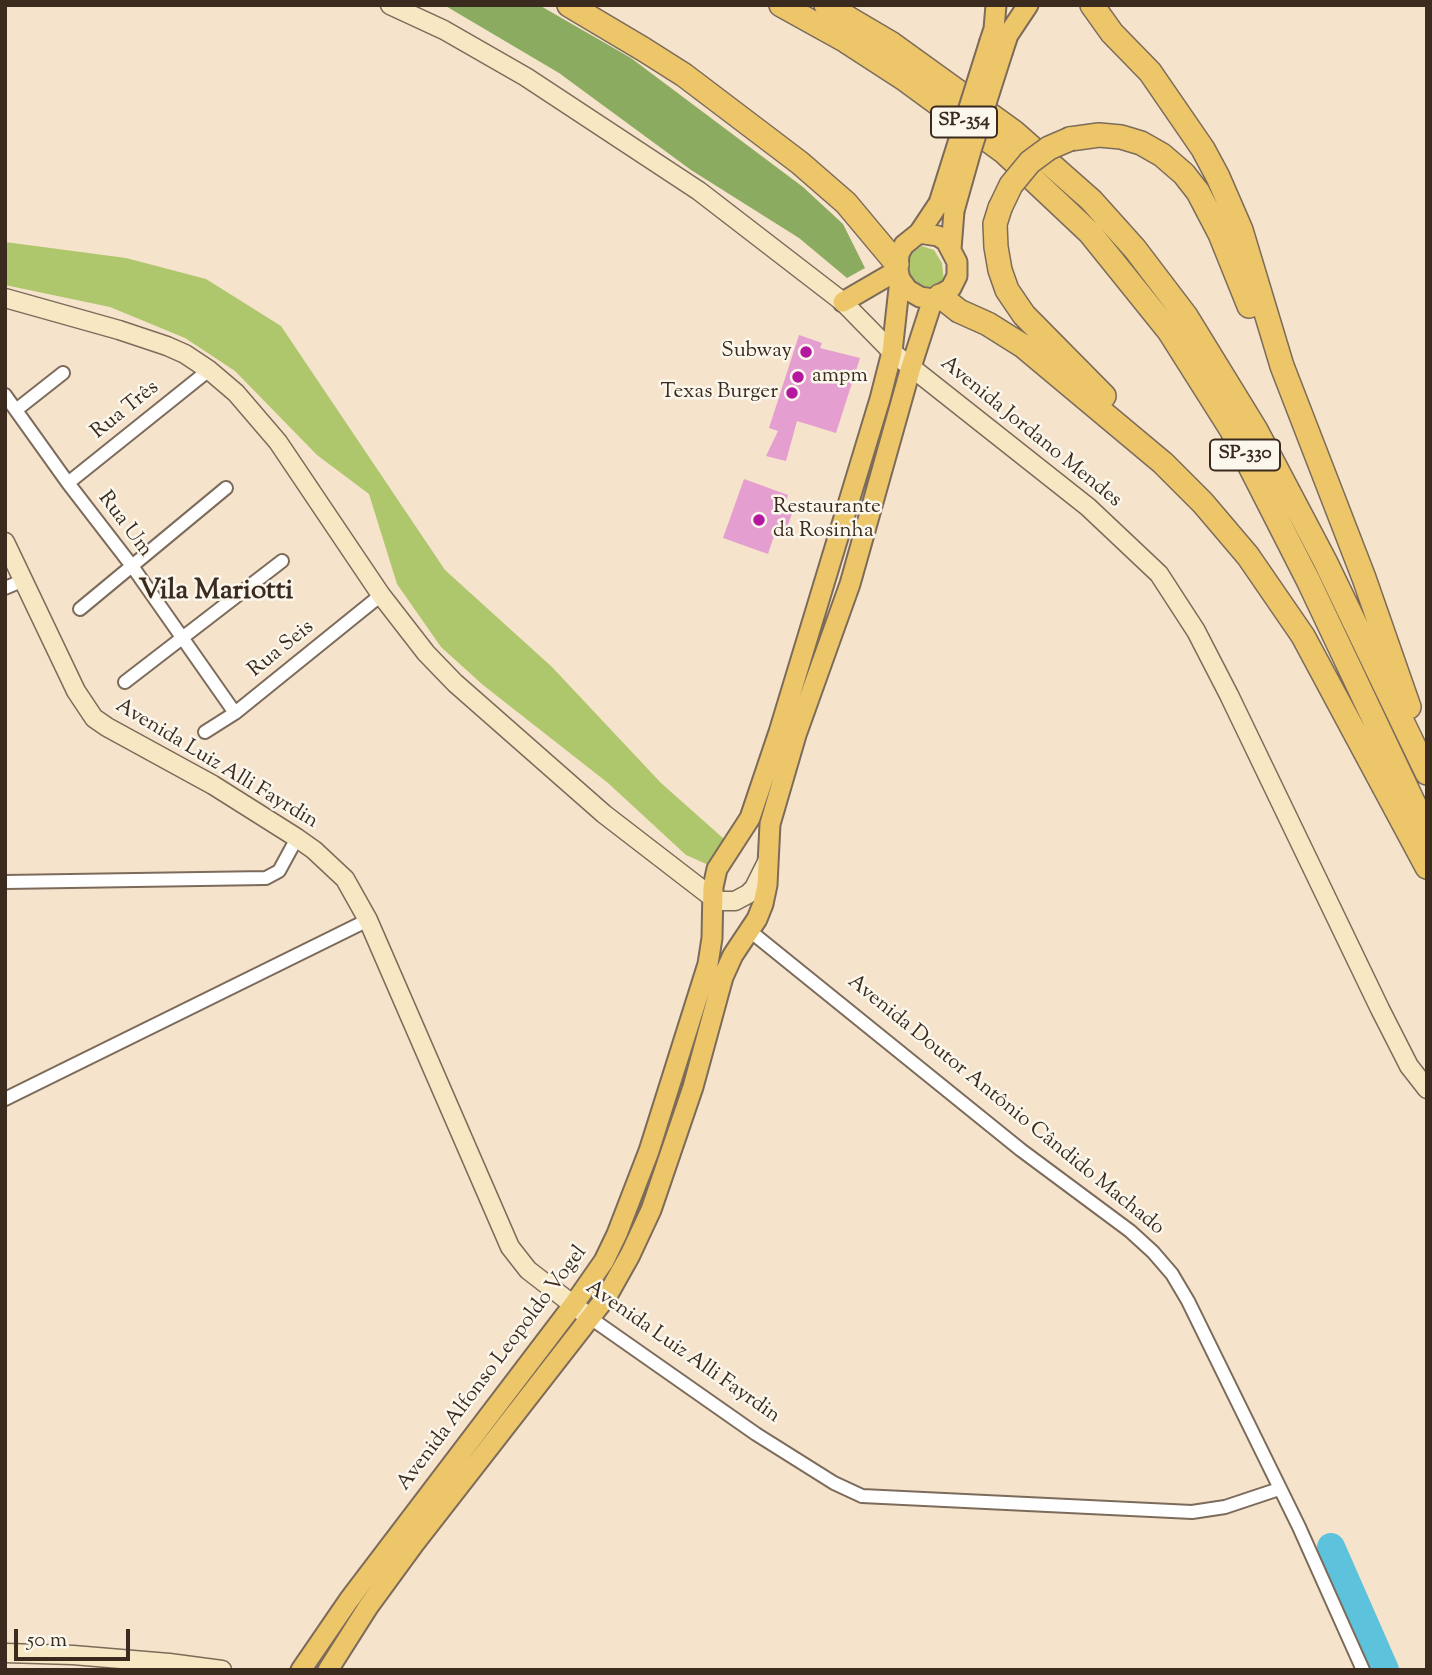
<!DOCTYPE html>
<meta charset="utf-8">
<style>
body{margin:0}
#map{position:relative;width:1432px;height:1675px;overflow:hidden;background:#f6e3cb;font-family:"Sorts Mill Goudy",serif}
canvas{display:block}
.frame{position:absolute;inset:0;border:7px solid #3b2a1e;pointer-events:none}
.scale{position:absolute;left:14px;top:1629px;width:116px;height:32px;box-sizing:border-box;border:4px solid #3b2a1e;border-top:0;padding-left:9px;font-size:21px;line-height:24px;white-space:nowrap;color:#3b2a1e;-webkit-text-stroke:5px #fbf7ec;paint-order:stroke}
</style>
<div id="map">
<canvas width="1432" height="1675"></canvas>
<div class="frame"></div>
<div class="scale">50 m</div>
</div>
<script>
const ctx = document.querySelector('canvas').getContext('2d');
ctx.lineJoin = 'round';
function fill(path, color) { ctx.fillStyle = color; ctx.fill(path, 'evenodd'); }
const poly = rows => new Path2D(rows.map(r => 'M' + r).join(''));
function strokePath(path, color, width, dash) { ctx.strokeStyle = color; ctx.lineWidth = width; ctx.lineCap = dash ? 'butt' : 'round'; ctx.setLineDash(dash || []); ctx.stroke(path); }
function label(font, color, halo, rows, align = 'center') {
  ctx.font = font + ' "Sorts Mill Goudy",serif'; ctx.lineWidth = 5; ctx.setLineDash([]); ctx.textBaseline = 'middle'; ctx.strokeStyle = halo; ctx.fillStyle = color; for (const [text, x, y, turn = 0] of rows) {
    ctx.save(); ctx.translate(x, y); ctx.rotate((+turn || 0) * Math.PI / 180); ctx.textAlign = isNaN(turn) ? turn : align; if (halo) ctx.strokeText(text, 0, 0); ctx.fillText(text, 0, 0); ctx.restore();
  }
}
const green = poly([
 [5,242,126,258,206,279,281,326,445,570,552,667,661,783,724,839,724,859,713,867,686,855,608,783,483,685,441,647,397,584,369,494,317,455,235,371,185,338,110,307,5,285],
 [922,246,934,250,942,263,944,281,933,294,911,280,908,262,910,254]
]);
const forest = poly([
 [444,5,539,5,631,58,803,187,843,224,865,268,847,278,799,238,691,170,559,73]
]);
const river = poly([
 [1331,1547,1385,1670]
]);
const building = poly([
 [799,335,822,343,820,348,860,358,836,433,797,421,786,461,766,456,778,431,769,428],
 [744,479,788,495,784,508,793,511,785,533,776,530,768,554,723,538]
]);
const street = poly([
 [5,395,68,483,132,566,235,713],
 [16,410,63,373],
 [68,483,209,370],
 [5,588,24,580],
 [80,609,226,488],
 [125,682,282,561],
 [205,732,235,713,381,595],
 [5,882,266,878,279,871,297,838],
 [750,931,1021,1150,1130,1231,1153,1252,1172,1274,1188,1301,1299,1527,1363,1670],
 [5,1099,368,920],
 [589,1317,756,1434,834,1483,862,1496,1192,1512,1225,1507,1279,1489]
]);
const secondary = poly([
 [390,5,444,30,526,77,699,191,843,302,892,352,1088,507,1159,574,1196,631,1229,695,1380,1009,1409,1066,1427,1089],
 [5,298,119,330,167,346,185,354,209,370,236,393,278,442,381,595,426,653,455,683,604,814,713,898,722,901,735,901,748,894,754,888,767,862],
 [5,542,76,691,94,718,107,727,213,785,297,838,314,850,345,879,368,920,510,1247,528,1270,589,1317],
 [5,1653,73,1655,169,1663,222,1670]
]);
const primary = poly([
 [990,41,994,29,996,5],
 [1003,50,1008,35,1028,5],
 [919,233,938,236,946,241,957,262,957,276,951,288,933,299,920,297,908,290,900,279,898,270,899,254,904,245,919,233],
 [919,233,939,203],
 [951,249,954,211],
 [843,302,898,270],
 [301,1670,349,1600,574,1304,604,1261,617,1234,649,1151,708,964,712,938,713,887,717,869,750,818,779,732,880,399,892,352,900,279],
 [328,1670,368,1607,414,1544,607,1296,630,1255,651,1210,693,1087,723,977,733,955,757,919,763,904,767,885,770,824,796,735,850,584,911,367,933,299]
]);
const highway = poly([
 [569,5,643,49,684,75,800,163,846,203,897,264],
 [781,5,846,41,903,78,1004,152,1090,233,1169,331,1231,429,1308,580,1427,831],
 [826,5,892,44,1014,132,1091,200,1135,249,1186,316,1256,430,1325,561,1427,773],
 [1092,5,1112,33,1150,72,1203,149,1218,177,1241,230,1282,366,1364,578,1409,707],
 [1070,139,1099,135,1121,137,1141,143,1162,155,1184,174,1198,192,1220,234,1249,306],
 [1000,208,995,224,996,247,1000,270,1007,290,1024,315,1104,396],
 [940,296,959,311,988,324,1023,346,1163,463,1203,503,1248,556,1303,636,1427,867]
]);
const primaryBridge = poly([
 [939,203,990,41],
 [954,211,972,147,1003,50]
]);
const highwayBridge = poly([
 [1000,208,1011,185,1030,162,1049,148,1070,139]
]);
const markers = [
 [806,352,7,"#b5179e"],
 [798,377,7,"#b5179e"],
 [792,393,7,"#b5179e"],
 [759,520,7,"#b5179e"]
];
const shields = [
 [964,122,66],
 [1245,455,70]
];
const shieldNames = [
 ["SP-354",964,122],
 ["SP-330",1245,455]
];
const poiNames = [
 ["Subway",792,352],
 ["ampm",812,377,"left"],
 ["Texas Burger",778,393],
 ["Restaurante",773,508,"left"],
 ["da Rosinha",773,532,"left"]
];
const streetNames = [
 ["Rua Três",126,411,-39],
 ["Avenida Jordano Mendes",1030,433,39],
 ["Rua Um",124,525,53],
 ["Rua Seis",282,650,-39],
 ["Avenida Luiz Alli Fayrdin",216,765,31],
 ["Avenida Doutor Antônio Cândido Machado",1005,1106,39],
 ["Avenida Luiz Alli Fayrdin",682,1353,35],
 ["Avenida Alfonso Leopoldo Vogel",493,1369,-53]
];
const districtNames = [
 ["Vila Mariotti",216,593]
];
fill(green, '#aec66c');
fill(forest, '#8aab60');
strokePath(river, '#5dc2db', 28);
fill(building, '#e49ecf');
strokePath(street, '#7c6b5b', 16);
strokePath(secondary, '#7c6b5b', 21);
strokePath(primary, '#7c6b5b', 23);
strokePath(highway, '#7c6b5b', 26);
strokePath(street, '#fff', 12);
strokePath(secondary, '#f7e8c3', 18);
strokePath(primary, '#ecc669', 19);
strokePath(highway, '#ecc669', 23);
strokePath(primaryBridge, '#7c6b5b', 23, []);
strokePath(highwayBridge, '#7c6b5b', 26, []);
strokePath(primaryBridge, '#ecc669', 19);
strokePath(highwayBridge, '#ecc669', 23);
for (const [x, y, r, color] of markers) { const dot = new Path2D(); dot.arc(x, y, r, 0, 2 * Math.PI); ctx.fillStyle = color; ctx.fill(dot); strokePath(dot, '#fbf7ec', 2.5); }
for (const [x, y, w] of shields) { const box = new Path2D(); box.roundRect(x - w / 2, y - 15.5, w, 31, 5); ctx.fillStyle = '#fbf7ec'; ctx.fill(box); strokePath(box, '#3b2a1e', 2); }
label('bold 19px', '#3b2a1e', null, shieldNames);
label('21px', '#3b2a1e', '#fbf7ec', poiNames, 'right');
label('21px', '#3b2a1e', '#fbf7ec', streetNames);
label('bold 28px', '#3b2a1e', '#fbf7ec', districtNames);
</script>
